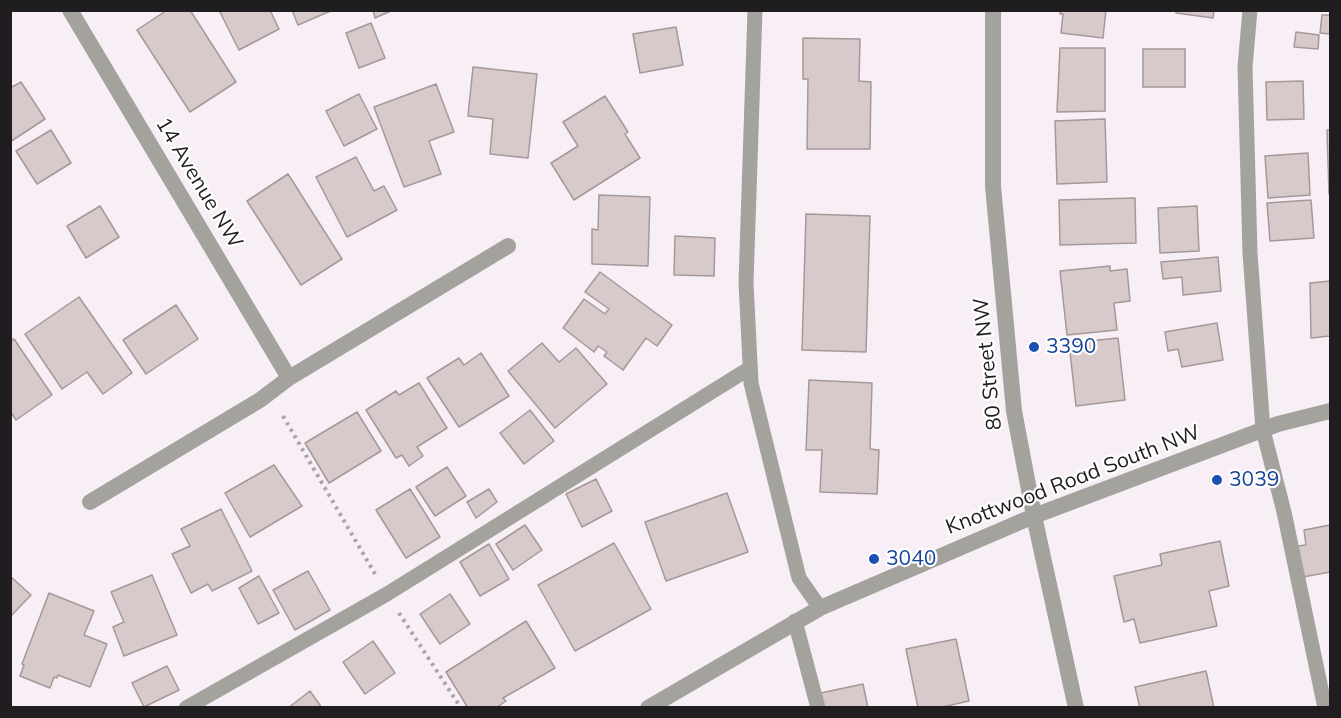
<!DOCTYPE html>
<style>
body{margin:0}
#map{position:relative;width:1341px;height:718px;overflow:hidden;background:#f7eef6;font-family:Mulish,sans-serif}
canvas{display:block}
.frame{position:absolute;inset:0;border:12px solid #201d20;pointer-events:none}
</style>
<div id="map">
<canvas width="1341" height="718"></canvas>
<div class="frame"></div>
</div>
<script>
const ctx = document.querySelector('canvas').getContext('2d');
ctx.lineJoin = 'round';
function fill(path, color) { ctx.fillStyle = color; ctx.fill(path, 'evenodd'); }
const poly = rows => new Path2D(rows.map(r => 'M' + r).join(''));
function strokePath(path, color, width, dash) { ctx.strokeStyle = color; ctx.lineWidth = width; ctx.lineCap = dash ? 'butt' : 'round'; ctx.setLineDash(dash || []); ctx.stroke(path); }
function label(font, color, halo, rows, align = 'center') {
  ctx.font = font + ' Mulish,sans-serif'; ctx.lineWidth = 4.5; ctx.setLineDash([]); ctx.textBaseline = 'middle'; ctx.strokeStyle = halo; ctx.fillStyle = color; for (const [text, x, y, turn = 0] of rows) {
    ctx.save(); ctx.translate(x, y); ctx.rotate((+turn || 0) * Math.PI / 180); ctx.textAlign = isNaN(turn) ? turn : align; if (halo) ctx.strokeText(text, 0, 0); ctx.fillText(text, 0, 0); ctx.restore();
  }
}
const building = poly([
 [167,10,190,10,236,82,190,112,137,30,167,10],
 [219,10,270,10,279,29,239,50,219,10],
 [292,10,333,10,298,25,292,10],
 [373,10,393,10,375,18,373,10],
 [1060,10,1106,10,1103,38,1061,33,1063,14,1060,14,1060,10],
 [1176,10,1214,10,1213,18,1176,13,1176,10],
 [1322,15,1330,15,1330,34,1320,33,1322,15],
 [371,23,385,58,359,68,346,33,371,23],
 [676,27,683,65,640,73,633,34,676,27],
 [1296,32,1319,35,1318,49,1294,47,1296,32],
 [803,38,860,39,859,81,871,82,870,149,807,149,808,79,803,79,803,38],
 [1060,48,1105,48,1105,111,1057,112,1060,48],
 [1143,49,1185,49,1185,87,1143,87,1143,49],
 [473,67,537,74,528,158,490,154,493,119,468,116,473,67],
 [1303,81,1304,119,1267,120,1266,82,1303,81],
 [21,82,45,119,10,142,10,88,21,82],
 [436,84,454,132,429,141,441,174,404,187,374,107,436,84],
 [359,94,377,129,344,146,326,111,359,94],
 [605,96,628,132,625,134,640,158,574,200,551,163,578,146,563,122,605,96],
 [1105,119,1107,182,1057,184,1055,121,1105,119],
 [51,130,71,163,37,184,16,151,51,130],
 [1327,130,1330,130,1330,194,1329,194,1327,130],
 [1308,153,1310,195,1268,198,1265,156,1308,153],
 [356,157,374,191,384,186,397,210,347,237,316,177,356,157],
 [288,174,342,259,301,285,247,201,288,174],
 [599,195,650,197,648,266,592,264,592,229,598,230,599,195],
 [1135,198,1136,243,1060,245,1059,200,1135,198],
 [1311,200,1314,238,1270,241,1267,203,1311,200],
 [100,206,119,237,86,258,67,226,100,206],
 [1197,206,1199,251,1160,253,1158,208,1197,206],
 [806,214,870,216,866,352,802,350,806,214],
 [675,236,715,238,714,276,674,275,675,236],
 [1218,257,1221,291,1183,295,1182,277,1163,279,1161,262,1218,257],
 [1110,266,1110,271,1127,269,1130,301,1114,303,1117,330,1067,335,1060,271,1110,266],
 [600,272,672,325,657,346,646,338,623,370,604,356,607,352,598,346,594,352,563,328,584,299,605,314,609,309,585,292,600,272],
 [1330,281,1330,336,1311,338,1310,283,1330,281],
 [79,297,132,373,103,394,87,372,62,389,25,334,79,297],
 [176,305,198,339,146,374,123,340,176,305],
 [1217,323,1223,360,1182,367,1178,349,1168,351,1165,332,1217,323],
 [1118,338,1125,400,1076,406,1069,343,1118,338],
 [14,339,52,395,16,420,10,411,10,341,14,339],
 [542,343,559,362,576,348,607,384,555,428,508,371,542,343],
 [481,353,509,396,459,427,427,378,459,358,464,365,481,353],
 [809,380,872,383,870,449,879,450,877,494,820,492,822,450,806,450,809,380],
 [419,383,447,428,417,447,423,456,409,466,402,455,396,458,366,410,396,391,399,395,419,383],
 [530,410,554,441,524,464,500,433,530,410],
 [357,412,381,451,329,483,305,443,357,412],
 [274,465,302,506,250,537,225,493,274,465],
 [447,467,466,496,435,516,416,487,447,467],
 [596,479,612,511,582,527,566,494,596,479],
 [410,489,440,537,406,558,376,510,410,489],
 [489,489,497,502,476,518,467,502,489,489],
 [727,493,748,552,666,581,645,522,727,493],
 [221,509,252,571,212,591,208,584,191,593,172,554,190,546,181,529,221,509],
 [525,525,542,550,513,570,496,544,525,525],
 [1330,525,1330,572,1303,577,1298,546,1306,545,1304,530,1330,525],
 [1220,541,1229,586,1209,591,1217,626,1140,643,1134,619,1124,622,1114,576,1162,565,1160,554,1220,541],
 [614,543,651,609,575,651,538,585,614,543],
 [489,544,509,579,480,596,460,562,489,544],
 [308,571,330,610,295,630,273,590,308,571],
 [152,575,177,635,124,656,113,627,124,622,111,592,152,575],
 [10,576,31,595,10,617,10,576],
 [259,576,279,613,258,624,239,588,259,576],
 [49,593,94,611,84,635,107,644,90,687,58,675,57,678,54,677,50,688,20,676,24,665,22,664,49,593],
 [450,594,470,624,440,644,420,614,450,594],
 [526,621,555,668,503,698,506,701,496,708,468,708,446,672,526,621],
 [956,639,969,701,938,708,918,708,906,649,956,639],
 [373,641,395,673,365,694,343,662,373,641],
 [167,666,179,690,144,707,132,683,167,666],
 [1206,671,1214,708,1140,708,1135,687,1206,671],
 [863,684,868,708,819,708,816,694,863,684],
 [310,691,322,708,288,708,310,691]
]);
const path = poly([
 [283,416,375,574],
 [399,613,461,708]
]);
const service = poly([
 [755,10,746,283,751,383,799,578,820,608],
 [1250,10,1245,67,1250,253,1263,430,1284,512,1325,708],
 [795,621,818,708],
 [186,708,387,594,750,368]
]);
const minor = poly([
 [70,10,289,378],
 [90,502,260,400,289,378,508,246],
 [1034,516,1076,708]
]);
const tertiary = poly([
 [993,10,993,186,1014,411,1034,516],
 [648,708,820,608,1034,516,1278,424,1330,411]
]);
const markers = [
 [1034,347,6,"#1a4fb4"],
 [1217,480,6,"#1a4fb4"],
 [874,559,6,"#1a4fb4"]
];
const streetNames = [
 ["14 Avenue NW",199,183,59],
 ["80 Street NW",988,364,-96],
 ["Knottwood Road South NW",1073,480,-21]
];
const transitNames = [
 ["3390",1046,347],
 ["3039",1229,480],
 ["3040",886,559]
];
fill(building, '#d8caca');
strokePath(building, '#a59898', 1.5);
strokePath(path, '#aaa3aa', 4, [3, 4.5]);
strokePath(service, '#a3a29d', 15);
strokePath(minor, '#a3a29d', 16);
strokePath(tertiary, '#a3a29d', 16);
for (const [x, y, r, color] of markers) { const dot = new Path2D(); dot.arc(x, y, r, 0, 2 * Math.PI); ctx.fillStyle = color; ctx.fill(dot); strokePath(dot, '#fefefe', 2); }
label('21px', '#201d20', '#fefefe', streetNames);
label('21px', '#164399', '#fefefe', transitNames, 'left');
</script>
